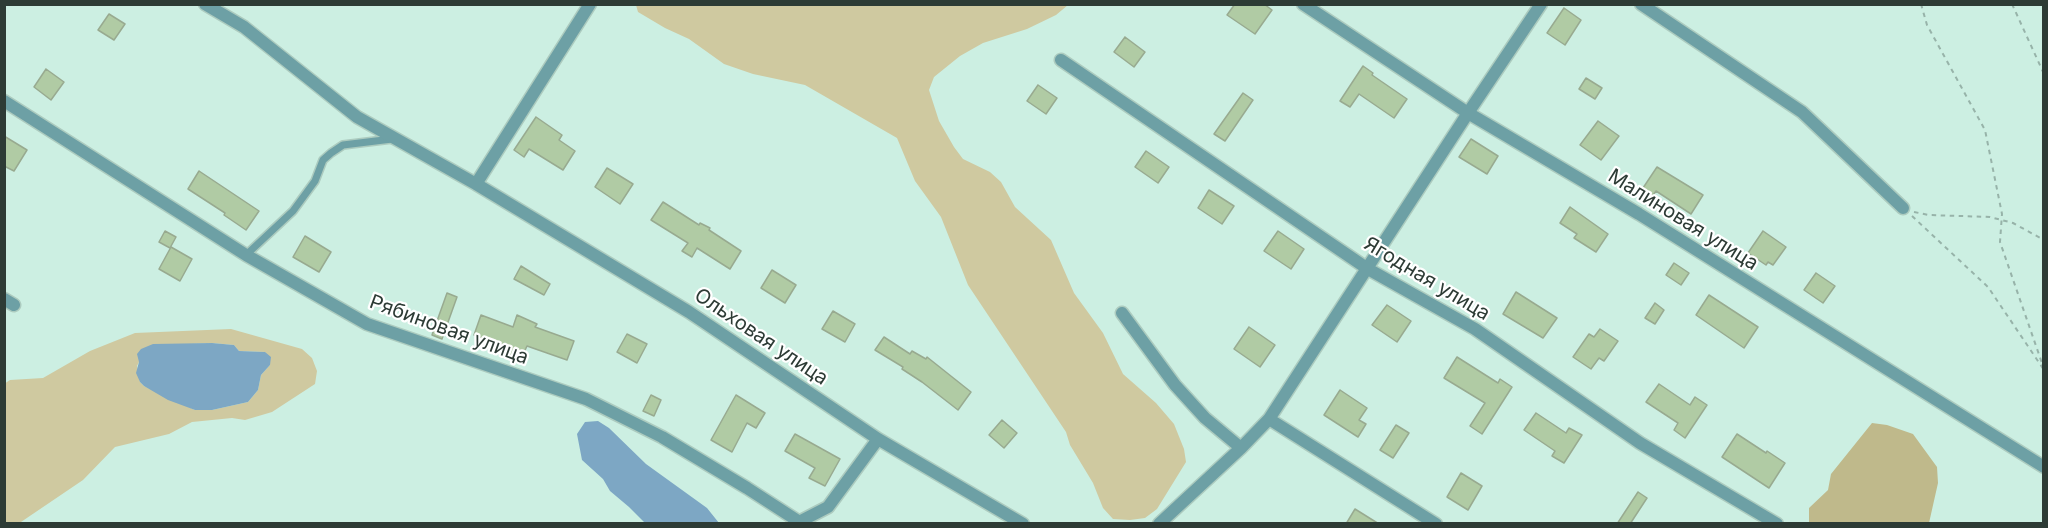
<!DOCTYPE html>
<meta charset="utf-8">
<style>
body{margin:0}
#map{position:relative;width:2048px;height:528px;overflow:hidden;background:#ccefe2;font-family:Inter,sans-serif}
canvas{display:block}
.frame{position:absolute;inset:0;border:6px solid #2d3b35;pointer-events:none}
</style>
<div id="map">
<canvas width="2048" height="528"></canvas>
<div class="frame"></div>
</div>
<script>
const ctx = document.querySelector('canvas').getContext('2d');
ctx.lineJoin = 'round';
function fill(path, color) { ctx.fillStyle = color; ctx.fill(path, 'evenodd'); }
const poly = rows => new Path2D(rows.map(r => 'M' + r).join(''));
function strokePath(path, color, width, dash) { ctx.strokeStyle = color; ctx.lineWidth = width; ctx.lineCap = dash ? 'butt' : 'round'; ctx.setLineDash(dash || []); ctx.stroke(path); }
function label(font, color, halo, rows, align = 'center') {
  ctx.font = font + ' Inter,sans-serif'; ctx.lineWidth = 4.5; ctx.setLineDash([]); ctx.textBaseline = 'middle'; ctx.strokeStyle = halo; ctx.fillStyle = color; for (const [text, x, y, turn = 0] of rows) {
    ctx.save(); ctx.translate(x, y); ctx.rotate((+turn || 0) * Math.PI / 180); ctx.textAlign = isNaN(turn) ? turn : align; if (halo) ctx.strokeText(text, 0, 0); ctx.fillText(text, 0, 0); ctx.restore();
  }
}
const green = poly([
 [636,5,1068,5,1056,15,1027,29,983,43,960,56,934,77,929,90,939,121,954,147,963,159,990,172,1001,182,1015,207,1051,240,1074,293,1103,333,1123,374,1156,403,1174,424,1184,449,1186,462,1157,509,1145,518,1130,520,1113,519,1103,508,1093,483,1070,445,1066,432,968,285,941,217,915,181,897,138,805,85,753,74,724,64,689,39,665,28,638,12],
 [231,329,302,349,312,358,317,371,315,384,272,412,245,420,232,418,192,422,169,434,115,447,83,480,18,524,5,523,4,384,10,380,43,378,90,351,135,333],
 [212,343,234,345,239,351,265,352,270,365,261,375,258,390,248,402,212,410,195,410,144,386,140,382,137,366,139,362,191,344]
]);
const forest = poly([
 [1872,423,1887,425,1913,434,1937,467,1938,483,1929,523,1809,523,1809,508,1828,490,1831,474]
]);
const water = poly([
 [212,343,234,345,239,351,265,352,271,357,270,365,261,375,258,390,248,402,212,410,195,410,168,400,144,386,140,382,136,373,139,362,137,354,141,349,153,344],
 [598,421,609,428,646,464,707,508,719,523,645,523,629,507,610,491,603,479,582,460,577,434,585,422]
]);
const building = poly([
 [1235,4,1264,4,1272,10,1255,34,1227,15,1235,4],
 [1564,8,1581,20,1565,45,1547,33,1564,8],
 [109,14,125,24,114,40,98,30,109,14],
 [1125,37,1145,52,1134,67,1114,52,1125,37],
 [1363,66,1373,73,1372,75,1407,99,1394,118,1359,94,1350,107,1340,101,1363,66],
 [46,69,64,82,51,100,34,87,46,69],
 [1586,78,1602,88,1595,99,1579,89,1586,78],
 [1038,85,1057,98,1046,114,1027,101,1038,85],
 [1243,93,1253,100,1225,141,1214,134,1243,93],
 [536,117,562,135,559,140,575,151,563,170,529,149,524,157,514,150,536,117],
 [1598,121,1619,136,1601,160,1580,145,1598,121],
 [4,136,27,150,14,171,4,166,4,136],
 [1471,139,1498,156,1487,174,1459,157,1471,139],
 [1146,151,1169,167,1158,183,1135,167,1146,151],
 [1657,167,1703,195,1691,214,1656,191,1651,198,1641,191,1657,167],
 [607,168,633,184,620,204,595,187,607,168],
 [199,171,259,211,246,230,224,215,225,213,188,189,199,171],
 [1209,190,1234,206,1222,224,1198,208,1209,190],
 [663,202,699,225,700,223,710,228,709,230,741,251,730,269,697,248,692,257,682,251,688,243,651,220,663,202],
 [1570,207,1608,234,1596,252,1574,238,1577,234,1560,223,1570,207],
 [165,231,176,237,170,248,159,242,165,231],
 [1278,231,1304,249,1291,269,1264,251,1278,231],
 [1763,231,1786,247,1773,265,1768,262,1766,265,1748,253,1763,231],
 [305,236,331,252,319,272,293,257,305,236],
 [171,247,192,259,180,281,159,269,171,247],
 [1674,263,1689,273,1681,285,1666,275,1674,263],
 [521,266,550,284,544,295,514,279,521,266],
 [772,270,796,285,785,303,761,288,772,270],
 [1816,273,1835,286,1823,303,1804,290,1816,273],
 [1516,292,1557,318,1543,338,1503,314,1516,292],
 [447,293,457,297,442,339,432,335,447,293],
 [1709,295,1758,327,1744,348,1696,315,1709,295],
 [1655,303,1664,310,1655,324,1645,318,1655,303],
 [1387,305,1411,321,1397,342,1372,325,1387,305],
 [833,311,855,324,845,342,822,329,833,311],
 [481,315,513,327,517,315,537,324,535,327,574,341,567,360,527,346,521,359,502,353,505,346,474,335,481,315],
 [1249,327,1275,345,1260,367,1234,349,1249,327],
 [1600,329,1618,341,1604,361,1599,358,1591,369,1573,357,1589,334,1594,337,1600,329],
 [627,334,647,344,637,363,617,352,627,334],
 [884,337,910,354,912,351,926,359,927,357,971,392,958,410,922,382,902,369,903,367,875,350,884,337],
 [1457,357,1498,383,1500,379,1512,387,1482,434,1470,426,1485,403,1444,378,1457,357],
 [1659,384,1690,405,1695,397,1707,405,1685,438,1674,430,1678,423,1646,402,1659,384],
 [1340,390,1367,408,1359,420,1366,424,1358,437,1324,415,1340,390],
 [651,395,661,400,654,416,643,411,651,395],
 [736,395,765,413,756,428,747,423,732,452,711,440,736,395],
 [1536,413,1566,433,1569,428,1582,435,1564,463,1552,456,1555,451,1524,430,1536,413],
 [1002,420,1017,433,1004,448,989,435,1002,420],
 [1396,425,1409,433,1393,458,1380,450,1396,425],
 [795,434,840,459,825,486,809,478,815,468,785,451,795,434],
 [1737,434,1766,453,1767,451,1785,463,1769,488,1722,457,1737,434],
 [1461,473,1482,486,1468,510,1447,497,1461,473],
 [1638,492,1647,498,1630,524,1617,524,1638,492],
 [1355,509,1379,524,1346,524,1355,509]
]);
const path = poly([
 [1921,4,1927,25,1985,130,2002,214,2000,242,2044,369],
 [2012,4,2044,74],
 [1914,212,1929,215,1990,217,2013,223,2044,240],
 [1912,216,1988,287,2044,370]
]);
const service = poly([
 [246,255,293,211,315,181,323,160,331,153,343,145,392,139]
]);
const minor = poly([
 [205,4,244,27,357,117,476,184,689,312,878,439,1023,524],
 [1303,4,1468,113,1639,214,2044,467],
 [1641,4,1802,112,1903,208],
 [1061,60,1368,269,1475,329,1640,443,1777,524],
 [4,101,246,255,367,324,586,399,662,437,747,488,798,521],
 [476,184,590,4],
 [4,299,14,305],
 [1122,313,1175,385,1205,418,1241,448],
 [1269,419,1436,524],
 [795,524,828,507,878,439],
 [1159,524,1241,448,1269,419,1468,113,1541,4]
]);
const streetNames = [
 ["Малиновая улица",1683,220,32],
 ["Ягодная улица",1427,279,31],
 ["Рябиновая улица",449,330,20],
 ["Ольховая улица",761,337,34]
];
fill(green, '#cfc9a0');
fill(forest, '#bfb98b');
fill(water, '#7da7c4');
fill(building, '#b0cba4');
strokePath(building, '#98aa90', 1.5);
strokePath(service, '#accbbf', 10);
strokePath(minor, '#accbbf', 15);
strokePath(path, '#97b3a9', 2, [4.5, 4.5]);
strokePath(service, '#6da0a5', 7);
strokePath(minor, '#6da0a5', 12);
label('20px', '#2d3b35', '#fff', streetNames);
</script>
